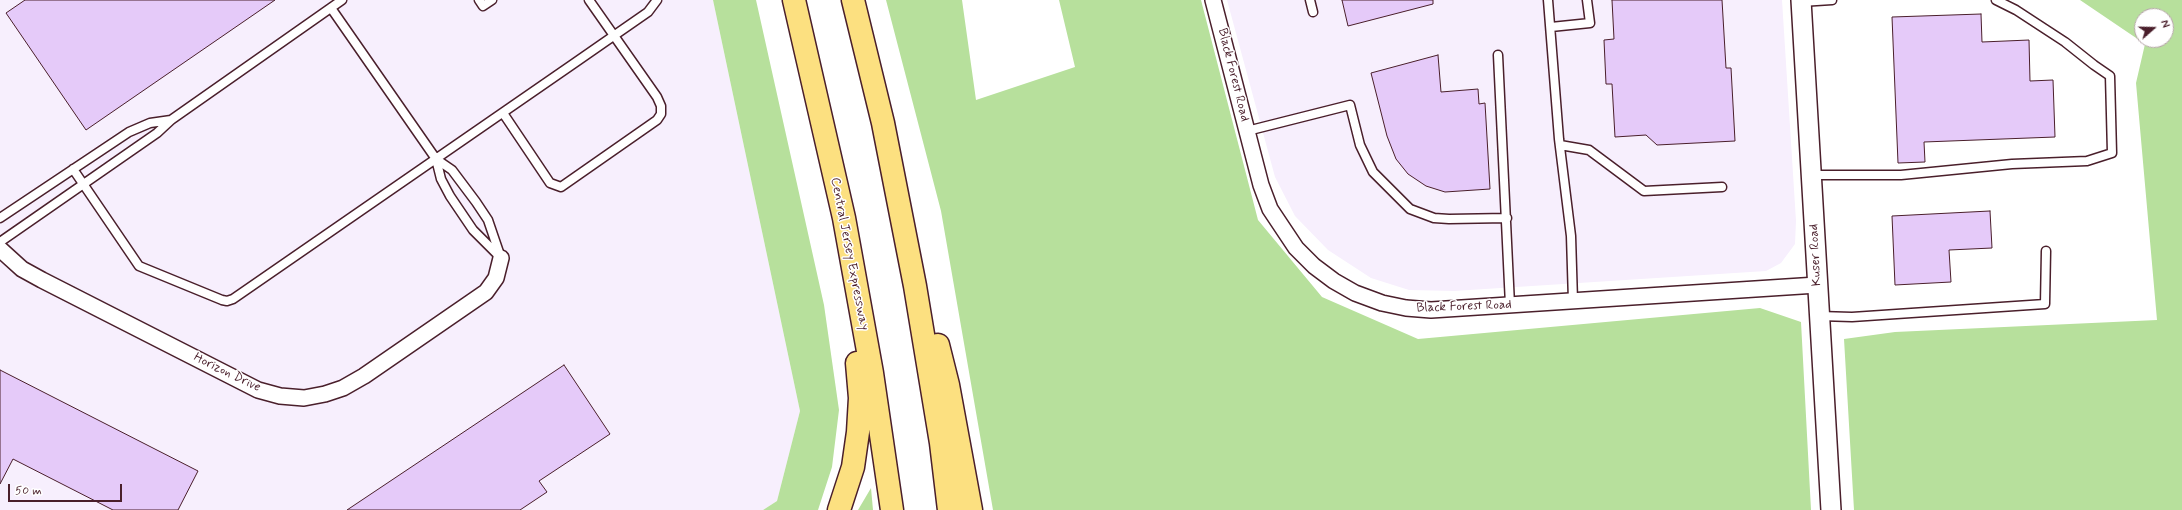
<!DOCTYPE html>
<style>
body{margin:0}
#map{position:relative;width:2182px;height:510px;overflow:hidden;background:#fff;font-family:Mynerve,sans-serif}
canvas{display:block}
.north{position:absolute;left:2134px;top:8px;width:40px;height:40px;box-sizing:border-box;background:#fff;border:1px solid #b7a5aa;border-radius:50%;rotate:70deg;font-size:11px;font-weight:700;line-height:16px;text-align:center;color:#4a1f2b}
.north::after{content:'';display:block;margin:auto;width:14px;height:18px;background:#4a1f2b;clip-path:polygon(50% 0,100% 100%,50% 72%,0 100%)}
.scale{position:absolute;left:8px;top:484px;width:114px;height:18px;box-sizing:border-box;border:2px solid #4a1f2b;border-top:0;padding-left:5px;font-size:12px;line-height:14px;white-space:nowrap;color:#4a1f2b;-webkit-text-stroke:3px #fff;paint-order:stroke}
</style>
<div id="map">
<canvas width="2182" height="510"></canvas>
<div class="north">N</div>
<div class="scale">50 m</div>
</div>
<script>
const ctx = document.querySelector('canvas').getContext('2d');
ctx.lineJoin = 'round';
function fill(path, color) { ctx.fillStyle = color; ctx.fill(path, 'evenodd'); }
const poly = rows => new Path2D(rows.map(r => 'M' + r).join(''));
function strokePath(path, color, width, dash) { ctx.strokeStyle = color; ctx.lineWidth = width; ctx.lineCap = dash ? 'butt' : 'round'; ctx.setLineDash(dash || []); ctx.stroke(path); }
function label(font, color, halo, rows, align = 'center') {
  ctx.font = font + ' Mynerve,sans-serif'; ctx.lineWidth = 3; ctx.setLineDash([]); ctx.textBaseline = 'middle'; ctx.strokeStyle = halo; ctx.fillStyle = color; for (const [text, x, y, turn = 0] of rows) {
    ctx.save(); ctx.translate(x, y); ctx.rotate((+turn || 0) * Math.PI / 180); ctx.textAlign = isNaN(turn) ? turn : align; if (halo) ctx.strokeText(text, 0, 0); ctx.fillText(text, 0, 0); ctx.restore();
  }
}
const built = poly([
 [0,0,713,0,800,411,777,501,763,510,0,510],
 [1227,0,1782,0,1796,221,1795,244,1781,263,1766,271,1454,291,1409,290,1371,278,1328,250,1295,216,1275,177]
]);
const green = poly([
 [713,0,756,0,824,305,839,410,832,467,818,510,763,510,777,501,800,411],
 [886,0,962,0,976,100,1075,67,1059,0,1201,0,1258,220,1322,297,1418,339,1760,308,1801,322,1811,510,993,510,941,211],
 [2080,0,2182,0,2182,510,1854,510,1844,339,1895,332,2157,320,2136,83,2145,44],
 [2142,16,2166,16,2166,40,2142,40],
 [871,488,873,510,858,510]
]);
const building = poly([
 [25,0,275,0,86,130,6,13,25,0],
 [1342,0,1433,0,1433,4,1348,26,1342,0],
 [1612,0,1722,0,1726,68,1731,68,1735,141,1657,145,1646,135,1615,137,1612,84,1606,84,1604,40,1614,39,1612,0],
 [1981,14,1982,42,2029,40,2030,81,2053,80,2055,137,1924,142,1925,162,1898,163,1892,17,1981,14],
 [1438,55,1441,92,1478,89,1479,104,1485,103,1490,189,1445,192,1426,186,1408,174,1396,159,1387,136,1371,73,1438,55],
 [1990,211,1992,248,1949,250,1951,282,1895,285,1892,216,1990,211],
 [564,365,610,434,539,481,547,492,520,510,347,510,564,365],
 [0,370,198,471,178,510,113,510,13,459,0,484,0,370]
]);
const service = poly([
 [479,0,483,6,492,0],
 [1310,0,1313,12],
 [1548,0,1559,139,1571,236,1573,301],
 [1801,2,1832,0],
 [331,8,436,159,452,170,476,202,488,220,501,258],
 [1551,27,1590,23,1587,0],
 [1498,55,1510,305],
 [503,113,550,183,561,187,657,120,661,114,661,106,657,97,589,0],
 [1247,131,1350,105,1360,145,1373,172,1410,209,1434,218,1449,219,1507,218],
 [1560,145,1589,150,1644,191,1722,187],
 [436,159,441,179,450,196,473,230,500,257],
 [73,169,139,266,222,300,227,301,233,299,576,62,648,12,657,0],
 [1811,175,1901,175,2012,164,2087,161,2112,153,2110,76,2094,65,2065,42,2016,10,1996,0],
 [0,218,129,132,150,123,171,120],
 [0,242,157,133,171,120,342,0],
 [1819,316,1852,317,2045,304,2046,251]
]);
const minor = poly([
 [1213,0,1261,185,1270,209,1296,248,1314,266,1334,281,1355,293,1382,303,1406,308,1431,310,1817,285],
 [0,249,22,269,42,280,258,390,280,396,304,398,325,394,343,388,364,376,486,292,496,278,501,258]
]);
const tertiary = poly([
 [1801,0,1831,510]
]);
const motorway = poly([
 [794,0,844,218,872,373,892,510],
 [853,0,883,123,915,286,941,443,949,510],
 [938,345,948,385,971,510],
 [839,510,853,467,858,432,860,398,857,363]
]);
const streetNames = [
 ["Black Forest Road",1233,75,76],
 ["Central Jersey Expressway",849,254,79],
 ["Kuser Road",1816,255,-93],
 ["Black Forest Road",1464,307,-2],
 ["Horizon Drive",227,373,26]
];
fill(built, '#f7effd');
fill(green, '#b7e09c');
fill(building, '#e5caf9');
strokePath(building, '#4a1f2b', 1);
strokePath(service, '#4a1f2b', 11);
strokePath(minor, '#4a1f2b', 18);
strokePath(tertiary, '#4a1f2b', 22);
strokePath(motorway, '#4a1f2b', 25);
strokePath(service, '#fff', 8);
strokePath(minor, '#fff', 15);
strokePath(tertiary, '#fff', 19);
strokePath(motorway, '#fce080', 22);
label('13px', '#4a1f2b', '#fff', streetNames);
</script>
